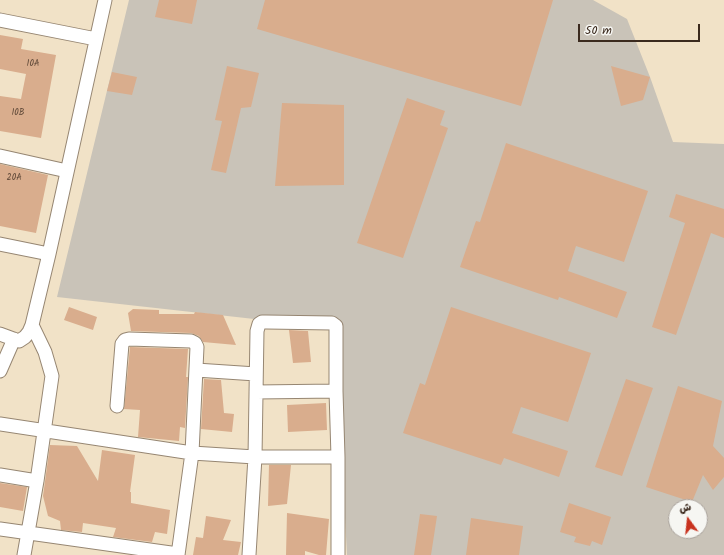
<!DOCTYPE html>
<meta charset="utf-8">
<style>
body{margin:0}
#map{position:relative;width:724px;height:555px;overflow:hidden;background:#f1e2c7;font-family:Kalam,"Playpen Sans Arabic",sans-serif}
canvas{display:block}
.north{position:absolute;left:668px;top:499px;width:40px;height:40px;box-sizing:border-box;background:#f6f6f2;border:1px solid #aba49d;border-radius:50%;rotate:345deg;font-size:11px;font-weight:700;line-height:16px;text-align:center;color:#3b2a1e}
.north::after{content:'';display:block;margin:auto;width:14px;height:18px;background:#c8321e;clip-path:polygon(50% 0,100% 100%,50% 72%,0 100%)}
.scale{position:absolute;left:578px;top:24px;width:122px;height:18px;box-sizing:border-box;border:2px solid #3b2a1e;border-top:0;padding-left:5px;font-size:12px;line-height:14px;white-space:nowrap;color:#3b2a1e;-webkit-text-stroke:3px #f6f6f2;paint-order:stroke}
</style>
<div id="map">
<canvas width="724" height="555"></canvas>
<div class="north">ش</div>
<div class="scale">50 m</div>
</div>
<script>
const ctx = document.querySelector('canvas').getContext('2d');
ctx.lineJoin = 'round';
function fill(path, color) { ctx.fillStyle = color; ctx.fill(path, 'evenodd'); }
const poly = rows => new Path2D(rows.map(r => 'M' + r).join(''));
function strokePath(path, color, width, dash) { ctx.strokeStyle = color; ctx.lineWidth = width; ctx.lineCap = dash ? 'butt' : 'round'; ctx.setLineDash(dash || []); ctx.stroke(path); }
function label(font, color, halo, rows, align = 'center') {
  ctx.font = font + ' Kalam,sans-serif'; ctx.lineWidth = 3; ctx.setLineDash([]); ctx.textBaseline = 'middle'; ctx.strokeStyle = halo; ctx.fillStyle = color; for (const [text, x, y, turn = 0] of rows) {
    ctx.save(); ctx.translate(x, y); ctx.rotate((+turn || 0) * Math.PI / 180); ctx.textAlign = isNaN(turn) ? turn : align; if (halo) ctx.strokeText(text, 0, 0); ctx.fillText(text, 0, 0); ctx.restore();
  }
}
const industrial = poly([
 [129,0,593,0,627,19,650,77,673,142,724,144,724,555,347,555,335,328,57,297],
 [676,507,700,507,700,531,676,531]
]);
const building = poly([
 [159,0,197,0,192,24,155,17],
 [265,0,553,0,521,106,257,29],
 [0,35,23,39,21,49,56,55,41,138,0,131,0,96,21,99,26,74,0,69],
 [227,66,259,73,251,107,241,108,226,173,211,170,222,121,215,120],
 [611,66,650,77,643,100,621,106],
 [112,72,137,77,132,95,107,91],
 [407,98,445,111,440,125,448,128,403,258,357,243],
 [282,103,344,105,344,185,275,186],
 [506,143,648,191,624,262,576,246,568,271,627,292,617,318,559,297,558,300,460,267,476,221,480,222],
 [0,164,48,175,36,233,0,226],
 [676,194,724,209,724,238,711,233,676,335,652,327,685,223,669,217],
 [69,307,97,317,93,330,64,320],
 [451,307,591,353,568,422,521,407,512,433,568,451,559,477,504,458,501,465,403,433,420,383,425,385],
 [133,309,159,310,159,314,194,314,195,312,223,315,236,345,203,342,199,336,191,333,131,331,128,313],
 [289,330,308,331,311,362,293,363],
 [130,347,188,349,186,377,188,377,185,428,180,427,179,441,138,437,140,410,124,409],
 [204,379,221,380,224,413,234,414,232,432,201,429],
 [626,379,653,388,622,476,595,467],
 [678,386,722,401,713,446,724,458,724,477,713,490,703,475,692,502,646,487],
 [326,403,327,430,288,432,287,405],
 [50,445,77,446,98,481,102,450,135,455,130,492,131,492,131,503,170,510,167,534,155,532,152,542,113,537,116,528,83,523,82,532,61,530,60,521,48,516,43,496],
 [269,465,291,465,287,504,268,506],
 [0,483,27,487,23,511,0,507],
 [569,503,611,517,602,545,592,541,590,546,574,542,576,537,560,532],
 [287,513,329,519,326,555,319,555,305,551,305,555,286,555],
 [420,514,437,516,431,555,414,555],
 [206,516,231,520,223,540,241,542,238,555,193,555,196,537,203,538],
 [471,518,523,526,519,555,466,555]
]);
const street = poly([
 [0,20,96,39],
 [0,156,67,171],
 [0,244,49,254],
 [0,334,19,341,25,337,29,332,32,325,49,254,105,0],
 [196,370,256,374],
 [0,371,14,339],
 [256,392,336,391],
 [117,406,122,344,125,340,129,339,191,341,195,343,197,347,192,453,178,555],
 [0,424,192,453,255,457,338,457],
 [0,475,37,481],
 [0,529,178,554],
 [24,555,37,481,52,376,45,352,32,325],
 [249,555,255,457,257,331,259,324,262,322,266,322,332,323,336,326,336,391,338,457,338,555]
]);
const numberNames = [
 ["10A",33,64],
 ["10B",18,113],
 ["20A",14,178]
];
fill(industrial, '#c9c3b8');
fill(building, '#d9ad8d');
strokePath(street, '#968672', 15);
strokePath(street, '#fff', 13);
label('9px', '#624b3a', null, numberNames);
</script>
